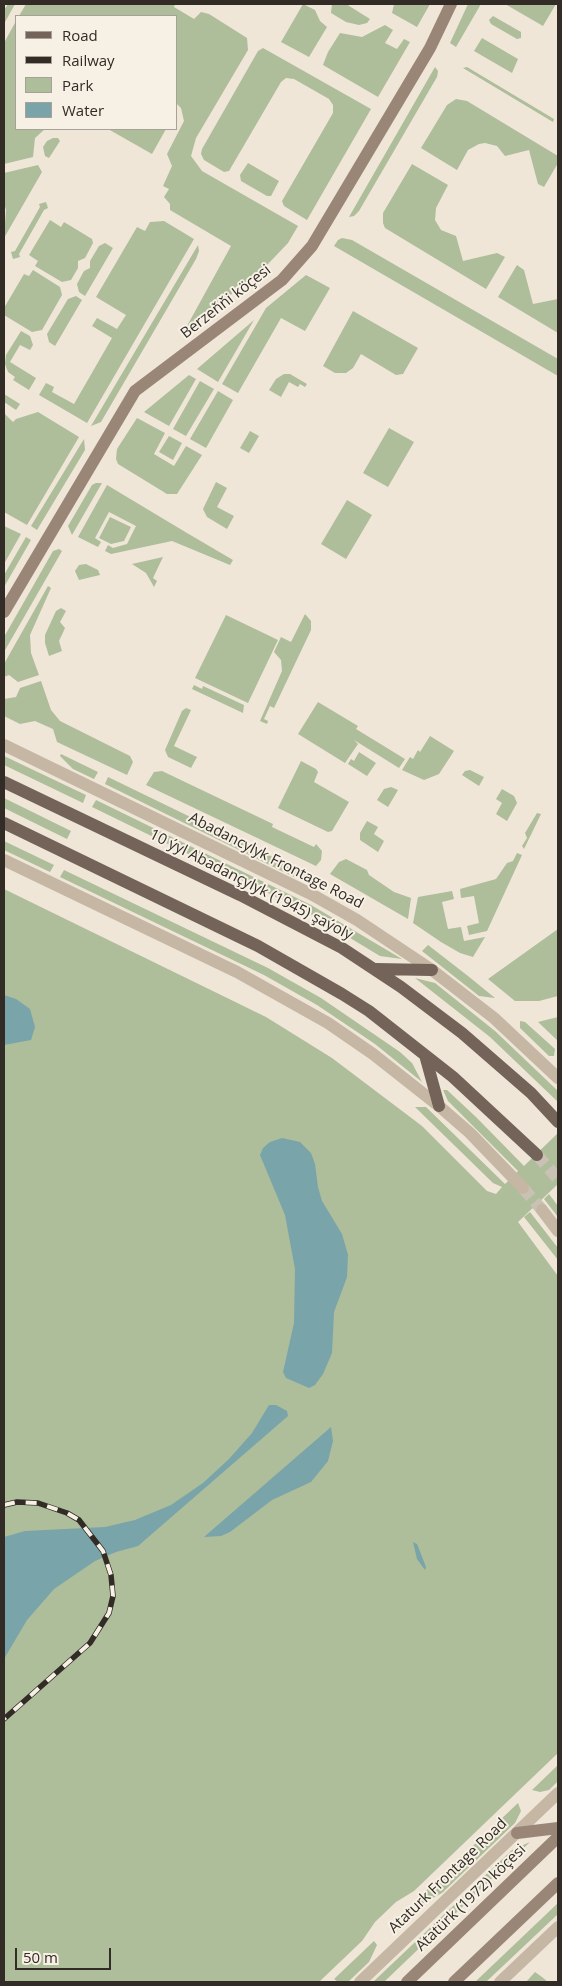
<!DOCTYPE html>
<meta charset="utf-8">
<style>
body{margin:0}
#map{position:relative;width:562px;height:1986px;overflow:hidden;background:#efe6d8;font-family:"Open Sans",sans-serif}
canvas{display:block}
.frame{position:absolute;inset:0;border:5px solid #322b26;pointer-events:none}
.legend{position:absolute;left:15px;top:15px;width:162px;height:115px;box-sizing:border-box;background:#f7f0e4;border:1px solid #a8a198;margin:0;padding:6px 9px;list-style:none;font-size:15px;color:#322b26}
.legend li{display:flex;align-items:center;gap:10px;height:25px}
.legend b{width:25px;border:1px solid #a8a198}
.scale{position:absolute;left:15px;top:1948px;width:96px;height:22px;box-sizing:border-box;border:2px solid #322b26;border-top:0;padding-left:6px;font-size:15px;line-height:18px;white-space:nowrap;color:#322b26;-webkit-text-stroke:4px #f7f0e4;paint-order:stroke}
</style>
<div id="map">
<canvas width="562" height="1986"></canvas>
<div class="frame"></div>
<ul class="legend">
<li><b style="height:6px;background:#736358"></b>Road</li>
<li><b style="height:6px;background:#322b26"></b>Railway</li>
<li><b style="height:14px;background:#aebd9a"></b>Park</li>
<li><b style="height:14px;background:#79a4aa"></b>Water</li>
</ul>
<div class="scale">50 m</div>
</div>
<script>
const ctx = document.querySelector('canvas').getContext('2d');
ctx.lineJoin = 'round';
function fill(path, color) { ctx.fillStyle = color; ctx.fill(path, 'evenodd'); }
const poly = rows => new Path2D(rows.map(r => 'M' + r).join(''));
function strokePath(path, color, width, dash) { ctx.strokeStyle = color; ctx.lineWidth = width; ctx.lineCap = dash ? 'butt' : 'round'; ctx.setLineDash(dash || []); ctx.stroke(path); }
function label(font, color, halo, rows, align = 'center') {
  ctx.font = font + ' "Open Sans",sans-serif'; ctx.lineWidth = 4; ctx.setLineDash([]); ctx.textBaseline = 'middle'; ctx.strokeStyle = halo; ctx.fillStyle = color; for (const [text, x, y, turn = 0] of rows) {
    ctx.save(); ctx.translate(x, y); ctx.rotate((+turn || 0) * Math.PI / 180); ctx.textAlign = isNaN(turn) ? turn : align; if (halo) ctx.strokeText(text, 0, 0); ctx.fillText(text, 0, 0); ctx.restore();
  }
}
const green = poly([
 [8,4,15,4,4,24,4,10],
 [26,4,175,4,174,7,194,19,201,12,209,14,247,38,248,50,196,138,191,156,202,171,298,226,288,243,268,264,182,335,231,246,170,210,170,204,164,197,169,189,163,186,172,166,167,154,184,121,181,108,176,103,176,16,19,16],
 [303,4,315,10,320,21,327,27,309,57,281,42],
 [332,4,346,4,370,19,367,23,359,25,346,22,331,13],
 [394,4,430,4,417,27,392,13],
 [468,4,481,4,456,47,450,43],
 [505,4,556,4,543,26],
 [493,16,521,32,521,38,517,39,491,24,489,20],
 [16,21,16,129,45,129,35,138,33,157,4,164,4,43],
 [385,25,393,30,385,43,397,49,404,39,410,42,378,97,323,65,328,52,340,33,362,37],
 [482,38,518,59,512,73,474,51],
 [263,48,371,109,307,220,284,206,282,201,333,113,333,105,329,99,294,79,286,78,281,82,229,171,224,172,204,160,201,154,202,149,258,51],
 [435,67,438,71,437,77,359,211,354,216,349,217],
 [467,67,554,119,553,122,463,68],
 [456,99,467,101,558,156,558,163,544,187,538,184,529,150,505,156,497,146,485,143,479,144,468,150,457,170,421,148,447,105],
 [108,129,166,129,152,154],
 [53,138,58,138,60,141,49,158,45,156,43,147,47,141],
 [248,163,279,181,271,196,267,196,241,181,240,175],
 [412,164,448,185,436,208,435,220,441,230,456,236,463,261,497,253,505,257,486,289,385,228,383,223,383,213],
 [38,165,42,172,4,238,6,210,4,203,4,173],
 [46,202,48,208,44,210,19,254,20,257,13,259,11,252,15,251,40,207,39,204],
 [50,220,61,227,64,222,92,239,93,243,85,258,78,261,78,268,71,280,62,282,35,266,38,261,29,255],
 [164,221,194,239,87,423,39,395,46,383,54,387,52,392,74,404,112,338,92,326,97,318,117,329,126,315,96,297,137,227,145,231,150,222],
 [342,238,352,240,558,359,558,376,334,246,338,240],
 [105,243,113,248,85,296,79,292,77,284,84,271,90,268,90,261,99,246],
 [198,245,199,251,196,259,101,422,91,426],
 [517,265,524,270,533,304,558,299,558,333,498,297],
 [33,270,60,287,62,295,42,330,32,332,4,315,4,308,24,274,29,276],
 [306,275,330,288,305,331,281,318,238,393,222,384,266,308],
 [76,296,82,300,55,346,49,342,47,334,68,299],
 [353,311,418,348,403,374,396,375,361,354,353,368,346,373,335,373,323,366],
 [254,320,218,382,197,369],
 [21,331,30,336,33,345,30,350,20,345,10,362,36,378,29,390,13,380,15,377,8,372,5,364,6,355],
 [284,374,290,374,307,384,305,387,300,384,298,387,289,382,281,397,269,390,276,379],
 [189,375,196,379,169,426,144,412],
 [200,381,214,389,186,436,173,429],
 [218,391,233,400,206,448,190,439],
 [4,394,20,404,16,410,4,402],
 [38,412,79,437,27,525,4,512,4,413,13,422,16,419],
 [137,418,165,433,154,454,174,466,186,446,202,455,177,494,167,494,118,464,116,459,117,449],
 [389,428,414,442,388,487,363,473],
 [250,431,259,436,249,453,240,448],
 [169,436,182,443,173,460,159,452],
 [84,439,85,450,37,530,31,526],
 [216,482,227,488,217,507,234,516,227,529,207,517,203,509],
 [96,483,102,483,72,535,68,526,92,485],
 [107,485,187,533,233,560,230,565,172,541,111,554,105,551,108,545,113,548,127,544,136,526,109,512,95,538,101,542,98,547,78,537],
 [347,500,372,515,346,559,321,544],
 [110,517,131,527,124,541,111,544,99,538],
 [4,526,21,534,4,564],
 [26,537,31,540,4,587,4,575],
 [59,549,62,551,4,652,4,637,53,551],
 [163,557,153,578,157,581,154,587,146,573,132,564],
 [86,564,98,570,100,575,79,580,75,571,79,565],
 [48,586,51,588,30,635,31,653,39,675,18,682,9,675,4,677,4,664],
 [61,608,66,611,60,622,65,628,59,641,62,651,49,656,45,643,45,635,56,611],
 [305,614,311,621,311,630,274,708,270,706,264,719,268,721,267,724,260,721,282,671,281,660,274,652,281,637,291,642],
 [226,615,278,640,248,703,195,678],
 [41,681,51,710,60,721,130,756,133,762,127,775,57,742,53,729,35,721,20,724,4,716,4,699,16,697,20,688],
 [194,685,202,689,203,686,244,705,243,713,192,689],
 [318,702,358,726,356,729,405,759,399,768,354,740,358,744,345,763,298,734],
 [186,708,191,710,174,746,197,757,191,768,168,757,165,750,182,711],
 [430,736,454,751,439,774,424,780,402,770,410,757,413,759,418,750,420,752],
 [359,752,376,763,367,776,348,764,351,759,354,761],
 [61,754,98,772,94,779,73,769,60,756],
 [4,756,86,795,83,803,4,765],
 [301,761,316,769,318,772,314,782,349,802,332,831,328,832,278,808],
 [470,770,484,777,479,786,462,775,465,771],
 [162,771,273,824,272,827,314,847,316,844,322,851,321,860,316,866,146,785,154,772],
 [108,777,310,875,306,879,296,878,105,784],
 [391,787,398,790,388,807,377,800,384,789],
 [502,789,514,796,517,803,507,821,496,814,502,803,496,799],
 [4,798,71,831,67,839,4,808],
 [96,800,311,905,402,959,380,956,307,912,92,807],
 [537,813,541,814,524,849,522,846,527,838,525,833],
 [367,821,378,827,374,834,384,841,378,852,360,840,360,833],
 [4,841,54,865,50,872,4,850],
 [517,853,522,855,487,931,469,935,467,926,479,923,474,896,461,898,460,889,496,879,507,863,513,861],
 [346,859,367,870,369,875,394,892,411,898,408,919,330,874,339,862],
 [64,870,268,968,321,998,400,1052,412,1063,422,1082,375,1044,317,1005,264,975,60,877],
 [4,889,266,1017,332,1058,422,1126,487,1191,496,1194,502,1187,493,1183,415,1107,426,1107,505,1184,518,1171,448,1101,443,1090,447,1090,476,1117,524,1166,558,1133,558,1184,518,1222,558,1276,558,1753,414,1891,396,1902,375,1922,362,1941,319,1982,4,1982],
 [452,891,454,899,442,902,448,929,461,927,464,941,485,937,473,957,460,953,441,942,413,923,418,897],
 [558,929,558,996,539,1001,515,1001,488,979],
 [428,945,468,976,495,998,479,996,422,951],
 [415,978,435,983,495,1031,558,1091,558,1102,490,1037],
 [558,1017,558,1041,538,1022],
 [520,1021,525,1022,555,1049,554,1056,549,1056,520,1028],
 [549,1194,558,1206,558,1217,544,1199],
 [530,1212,558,1248,558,1260,524,1217],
 [558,1765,558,1781,549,1790,540,1792,532,1790],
 [518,1803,521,1811,515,1823,442,1893,420,1905,416,1900],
 [530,1842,384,1982,373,1982,512,1850],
 [558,1903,558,1914,486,1982,475,1982],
 [374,1941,377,1945,369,1962,348,1982,338,1982,334,1979],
 [535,1972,542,1977,548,1982,526,1982]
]);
const water = poly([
 [4,995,16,999,30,1009,35,1027,31,1040,4,1045],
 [282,1138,300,1142,311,1153,315,1164,318,1187,322,1201,342,1234,348,1255,347,1277,334,1312,332,1353,323,1374,315,1385,309,1388,286,1378,283,1372,294,1323,295,1269,285,1215,260,1155,263,1148,270,1142],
 [269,1405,276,1405,287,1411,288,1416,138,1546,116,1552,95,1561,54,1589,27,1620,4,1659,4,1537,25,1531,105,1527,135,1520,171,1505,203,1483,229,1459,252,1433],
 [331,1427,333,1441,328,1461,311,1482,272,1500,230,1532,221,1536,204,1537],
 [413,1542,417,1544,426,1567,425,1570,417,1559]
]);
const streetTunnel = poly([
 [523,1188,542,1210]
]);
const primaryTunnel = poly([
 [537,1155,558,1179]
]);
const street = poly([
 [4,745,311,894,357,920,432,970,494,1018,558,1078],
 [4,860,237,972,328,1023,373,1054,439,1106,470,1133,523,1188],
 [542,1210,558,1231],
 [360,1982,558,1793],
 [500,1982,558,1927]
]);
const secondary = poly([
 [4,612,135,391,282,280,312,246,430,48,451,4],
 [517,1833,558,1828],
 [407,1982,558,1837],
 [454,1982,558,1883]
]);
const primary = poly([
 [4,782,240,895,342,948,401,987,462,1033,531,1093,558,1122],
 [4,823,258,946,342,994,369,1011,453,1077,537,1155],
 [376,969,432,970],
 [425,1055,439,1106]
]);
const rail = poly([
 [4,1505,17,1502,38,1503,67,1513,79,1520,103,1551,111,1575,113,1596,109,1613,90,1643,4,1719]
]);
const streetNames = [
 ["Berzeňňi köçesi",226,302,-38],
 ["Abadancylyk Frontage Road",276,861,27],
 ["10 ýyl Abadançylyk (1945) şaýoly",251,885,27],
 ["Ataturk Frontage Road",448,1876,-44],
 ["Atatürk (1972) köçesi",471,1898,-44]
];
fill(green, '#aebd9a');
fill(water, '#79a4aa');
strokePath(streetTunnel, '#c9c1b4', 12, [12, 6]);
strokePath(primaryTunnel, '#c9c1b4', 12, [12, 6]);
strokePath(street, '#c6b7a5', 12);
strokePath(secondary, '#998677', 12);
strokePath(primary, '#736358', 12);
strokePath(rail, '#322b26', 5.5);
strokePath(rail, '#f7f0e4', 4, [11]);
label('15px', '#322b26', '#f7f0e4', streetNames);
</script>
